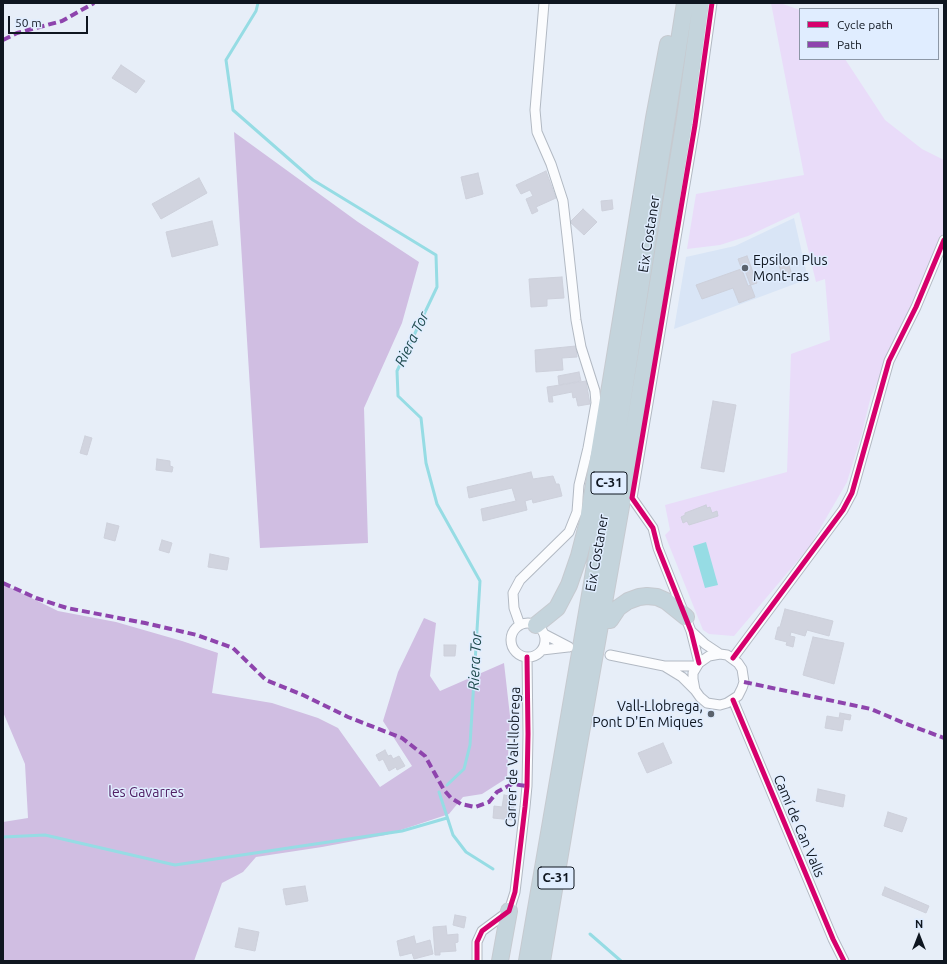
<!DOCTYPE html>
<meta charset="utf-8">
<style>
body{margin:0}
#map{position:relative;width:947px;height:964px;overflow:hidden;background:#e7eef8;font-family:Ubuntu,sans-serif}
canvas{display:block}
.frame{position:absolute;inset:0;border:4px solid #0f1620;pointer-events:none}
.legend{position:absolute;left:799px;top:8px;width:140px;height:52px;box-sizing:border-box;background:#e0edff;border:1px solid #8c97a6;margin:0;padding:5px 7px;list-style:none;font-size:12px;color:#0f1620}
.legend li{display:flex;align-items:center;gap:8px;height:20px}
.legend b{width:20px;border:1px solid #8c97a6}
.north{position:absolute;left:899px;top:916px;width:40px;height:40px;-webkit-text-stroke:3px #e0edff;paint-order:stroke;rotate:0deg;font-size:11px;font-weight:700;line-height:16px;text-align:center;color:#0f1620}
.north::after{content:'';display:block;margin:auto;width:14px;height:18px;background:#0f1620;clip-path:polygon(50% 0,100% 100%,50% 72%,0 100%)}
.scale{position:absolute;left:8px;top:16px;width:80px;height:18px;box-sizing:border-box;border:2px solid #0f1620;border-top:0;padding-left:5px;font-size:12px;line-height:14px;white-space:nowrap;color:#0f1620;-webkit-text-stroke:3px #e0edff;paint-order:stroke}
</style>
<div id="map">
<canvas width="947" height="964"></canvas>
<div class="frame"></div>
<ul class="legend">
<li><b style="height:5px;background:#d6006c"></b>Cycle path</li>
<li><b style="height:5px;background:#8e44ad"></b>Path</li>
</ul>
<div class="north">N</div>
<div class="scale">50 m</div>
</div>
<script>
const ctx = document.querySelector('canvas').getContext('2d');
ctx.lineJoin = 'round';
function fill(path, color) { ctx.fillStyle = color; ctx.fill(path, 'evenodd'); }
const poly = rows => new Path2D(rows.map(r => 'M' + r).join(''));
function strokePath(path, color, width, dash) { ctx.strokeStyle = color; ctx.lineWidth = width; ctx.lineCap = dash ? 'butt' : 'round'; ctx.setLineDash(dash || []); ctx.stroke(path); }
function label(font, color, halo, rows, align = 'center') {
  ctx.font = font + ' Ubuntu,sans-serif'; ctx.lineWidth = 3; ctx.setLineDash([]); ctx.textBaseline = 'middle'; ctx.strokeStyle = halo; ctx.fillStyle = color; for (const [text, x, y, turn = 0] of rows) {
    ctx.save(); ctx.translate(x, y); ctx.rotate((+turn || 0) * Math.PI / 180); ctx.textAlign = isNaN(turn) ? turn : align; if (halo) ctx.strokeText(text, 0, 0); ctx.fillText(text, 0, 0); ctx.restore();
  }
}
const built = poly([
 [794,218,808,279,674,329,686,257,735,246]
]);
const green = poly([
 [771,3,780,3,800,10,800,59,845,59,885,120,922,149,944,160,944,240,871,396,862,433,847,482,810,546,734,636,709,634,703,630,665,535,670,530,665,505,787,472,791,354,830,340,825,279,816,282,799,212,748,236,720,245,687,249,696,194,804,175]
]);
const forest = poly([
 [234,132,358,222,419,262,402,323,364,408,368,543,260,548],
 [3,584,58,611,116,622,182,641,218,653,212,693,272,703,318,718,338,728,380,787,412,766,383,721,398,672,424,618,436,623,430,676,440,691,504,663,510,716,507,778,482,794,463,797,449,814,386,835,322,847,256,857,243,872,222,883,194,961,3,961,3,822,28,818,25,764,3,712]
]);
const water = poly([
 [706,542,718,585,705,588,693,546]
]);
const stream = poly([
 [258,3,256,11,226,60,233,110,313,180,436,255,437,287,397,371,398,396,421,418,426,463,437,504,480,581,470,745,464,769,447,785],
 [439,792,453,835,466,852,493,869],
 [3,837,45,835,175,865,402,831,447,818],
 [590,934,621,961]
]);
const building = poly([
 [121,65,145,81,136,93,112,78,121,65],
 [546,171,556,198,536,207,538,211,532,214,526,199,533,196,530,190,521,194,516,185,546,171],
 [478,173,483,194,466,199,461,177,478,173],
 [199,178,207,193,161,219,152,204,199,178],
 [612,200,613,209,602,211,601,201,612,200],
 [583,209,597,222,584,235,570,222,583,209],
 [212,221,218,245,172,257,166,232,212,221],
 [747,256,757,283,748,286,738,259,747,256],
 [787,259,792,275,783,278,778,262,787,259],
 [744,268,755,297,739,303,733,288,702,299,696,285,744,268],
 [562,277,564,298,547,299,547,306,531,307,529,279,562,277],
 [576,346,577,357,562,358,563,370,536,372,535,350,576,346],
 [579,372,581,381,559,385,558,376,579,372],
 [586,381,590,404,578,406,576,397,573,398,572,392,552,396,553,402,549,402,547,387,586,381],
 [713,401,736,405,724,472,701,468,713,401],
 [85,436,92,438,87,455,80,453,85,436],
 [157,459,170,461,170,466,173,467,172,472,156,470,157,459],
 [531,472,533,479,553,476,556,484,559,484,562,496,533,503,532,499,525,501,527,510,483,521,481,509,516,501,512,488,469,498,467,487,531,472],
 [706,505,707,508,710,507,712,513,717,511,718,516,689,525,687,521,683,523,681,517,685,515,685,513,706,505],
 [107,523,119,526,115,541,104,538,107,523],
 [162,540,172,543,169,553,159,550,162,540],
 [210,554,229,558,227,570,208,567,210,554],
 [785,609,833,621,829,636,807,630,805,636,791,632,790,636,795,637,793,647,786,645,787,642,775,639,778,627,780,627,785,609],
 [813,637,844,643,834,684,803,675,813,637],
 [444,645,456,645,455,656,444,656,444,645],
 [840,713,851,715,850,720,844,719,842,731,825,728,827,716,839,718,840,713],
 [663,743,672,763,647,773,638,753,663,743],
 [385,750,388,756,391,755,393,759,399,756,405,766,397,770,396,767,389,771,383,759,379,761,376,755,385,750],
 [818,789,845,795,843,807,816,801,818,789],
 [504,795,515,797,512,820,493,818,494,806,502,807,504,795],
 [888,812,907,818,902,832,884,826,888,812],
 [305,886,308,901,286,905,283,889,305,886],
 [885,887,929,906,926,913,882,895,885,887],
 [455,915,466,917,464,928,453,925,455,915],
 [446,926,447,935,458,934,458,942,455,943,456,951,440,952,440,955,435,955,433,927,446,926],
 [239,928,259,932,255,951,235,947,239,928],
 [414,936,416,944,430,940,433,954,414,959,412,953,400,956,397,941,414,936]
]);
const minor = poly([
 '511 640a17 17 0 1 1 34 0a17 17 0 1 1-34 0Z',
 [520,625,514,608,513,593,520,580,569,532,577,512,579,485,588,448,596,403,595,391,581,347,576,320,567,236,563,201,551,164,537,132,535,110,544,3],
 [691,631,705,644,720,654],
 [544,634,569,647],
 [542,650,568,647],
 [610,655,664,666,696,666],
 [733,658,843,510,852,493,889,361,916,307,944,240],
 [699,663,691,631,658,548,653,528,632,498,695,125,712,3],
 [664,666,682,677,695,690,700,697,707,703,720,705,727,703,738,696,742,688,744,682,742,669,738,663,727,655,720,654,709,656,699,663,693,673,693,679,695,690],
 [733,700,833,939,844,961],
 [477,961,477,942,482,931,509,911,515,892,525,807,527,786,528,734,527,657]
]);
const motorway = poly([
 [610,620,618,608,628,601,639,597,647,596,657,597,666,601,686,617],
 [536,625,557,608,569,585,579,556,588,521,654,118,668,44],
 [500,961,509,911],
 [527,961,613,461,685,3],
 [542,961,570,795,629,461,685,118,701,3]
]);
const quiet = poly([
 [3,40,17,33,62,21,94,3],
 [3,583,36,598,67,608,145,623,197,635,233,648,266,680,303,695,348,717,402,738,425,756,444,790,451,798,461,804,475,807,489,802,497,792,512,784,527,786],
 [744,682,871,709,904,723,944,738]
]);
const cycleway = poly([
 [733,658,843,510,852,493,889,361,916,307,944,240],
 [699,663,691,631,658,548,653,528,632,498,695,125,712,3],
 [733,700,833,939,844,961],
 [477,961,477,942,482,931,509,911,515,892,525,807,527,786,528,734,527,657]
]);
const markers = [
 [745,268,4,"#5b626c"],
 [711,714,4,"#5b626c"]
];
const shields = [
 [609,483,36],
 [556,878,36]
];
const shieldNames = [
 ["C-31",609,483],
 ["C-31",556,878]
];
const streetNames = [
 ["Eix Costaner",649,234,-81],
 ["Eix Costaner",597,553,-80],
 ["Carrer de Vall-llobrega",513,757,-88],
 ["Camí de Can Valls",799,826,67]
];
const poiNames = [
 ["Epsilon Plus",753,260],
 ["Mont-ras",753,276],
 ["Vall-Llobrega,",703,706,"right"],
 ["Pont D'En Miques",703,722,"right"]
];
const parkNames = [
 ["les Gavarres",146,792]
];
const waterNames = [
 ["Riera Tor",412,339,-64],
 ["Riera Tor",475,661,-87]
];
fill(built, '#d9e5f6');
fill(green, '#e9dcf9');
fill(forest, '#d0bee2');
fill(water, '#96dce4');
strokePath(stream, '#96dce4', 3);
fill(building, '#d1d4df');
strokePath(building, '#cdd0db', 1);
strokePath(minor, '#b2b9c3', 11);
strokePath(motorway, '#c6cad0', 18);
strokePath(minor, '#fbfcfe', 9);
strokePath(motorway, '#c4d4dc', 16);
strokePath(quiet, '#8e44ad', 4, [8, 4]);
strokePath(cycleway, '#d6006c', 5);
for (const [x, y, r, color] of markers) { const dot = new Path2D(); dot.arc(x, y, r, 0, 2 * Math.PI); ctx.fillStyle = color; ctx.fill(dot); strokePath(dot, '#e0edff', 1.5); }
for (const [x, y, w] of shields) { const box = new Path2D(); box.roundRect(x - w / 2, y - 11, w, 22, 3); ctx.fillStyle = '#e0edff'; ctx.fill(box); strokePath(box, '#0f1620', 1); }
label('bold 13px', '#0f1620', null, shieldNames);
label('14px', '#0f1620', '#e0edff', streetNames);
label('14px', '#0f1620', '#e0edff', poiNames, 'left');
label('14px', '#512065', '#e0edff', parkNames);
label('italic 15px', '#1e4a4d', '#e0edff', waterNames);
</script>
